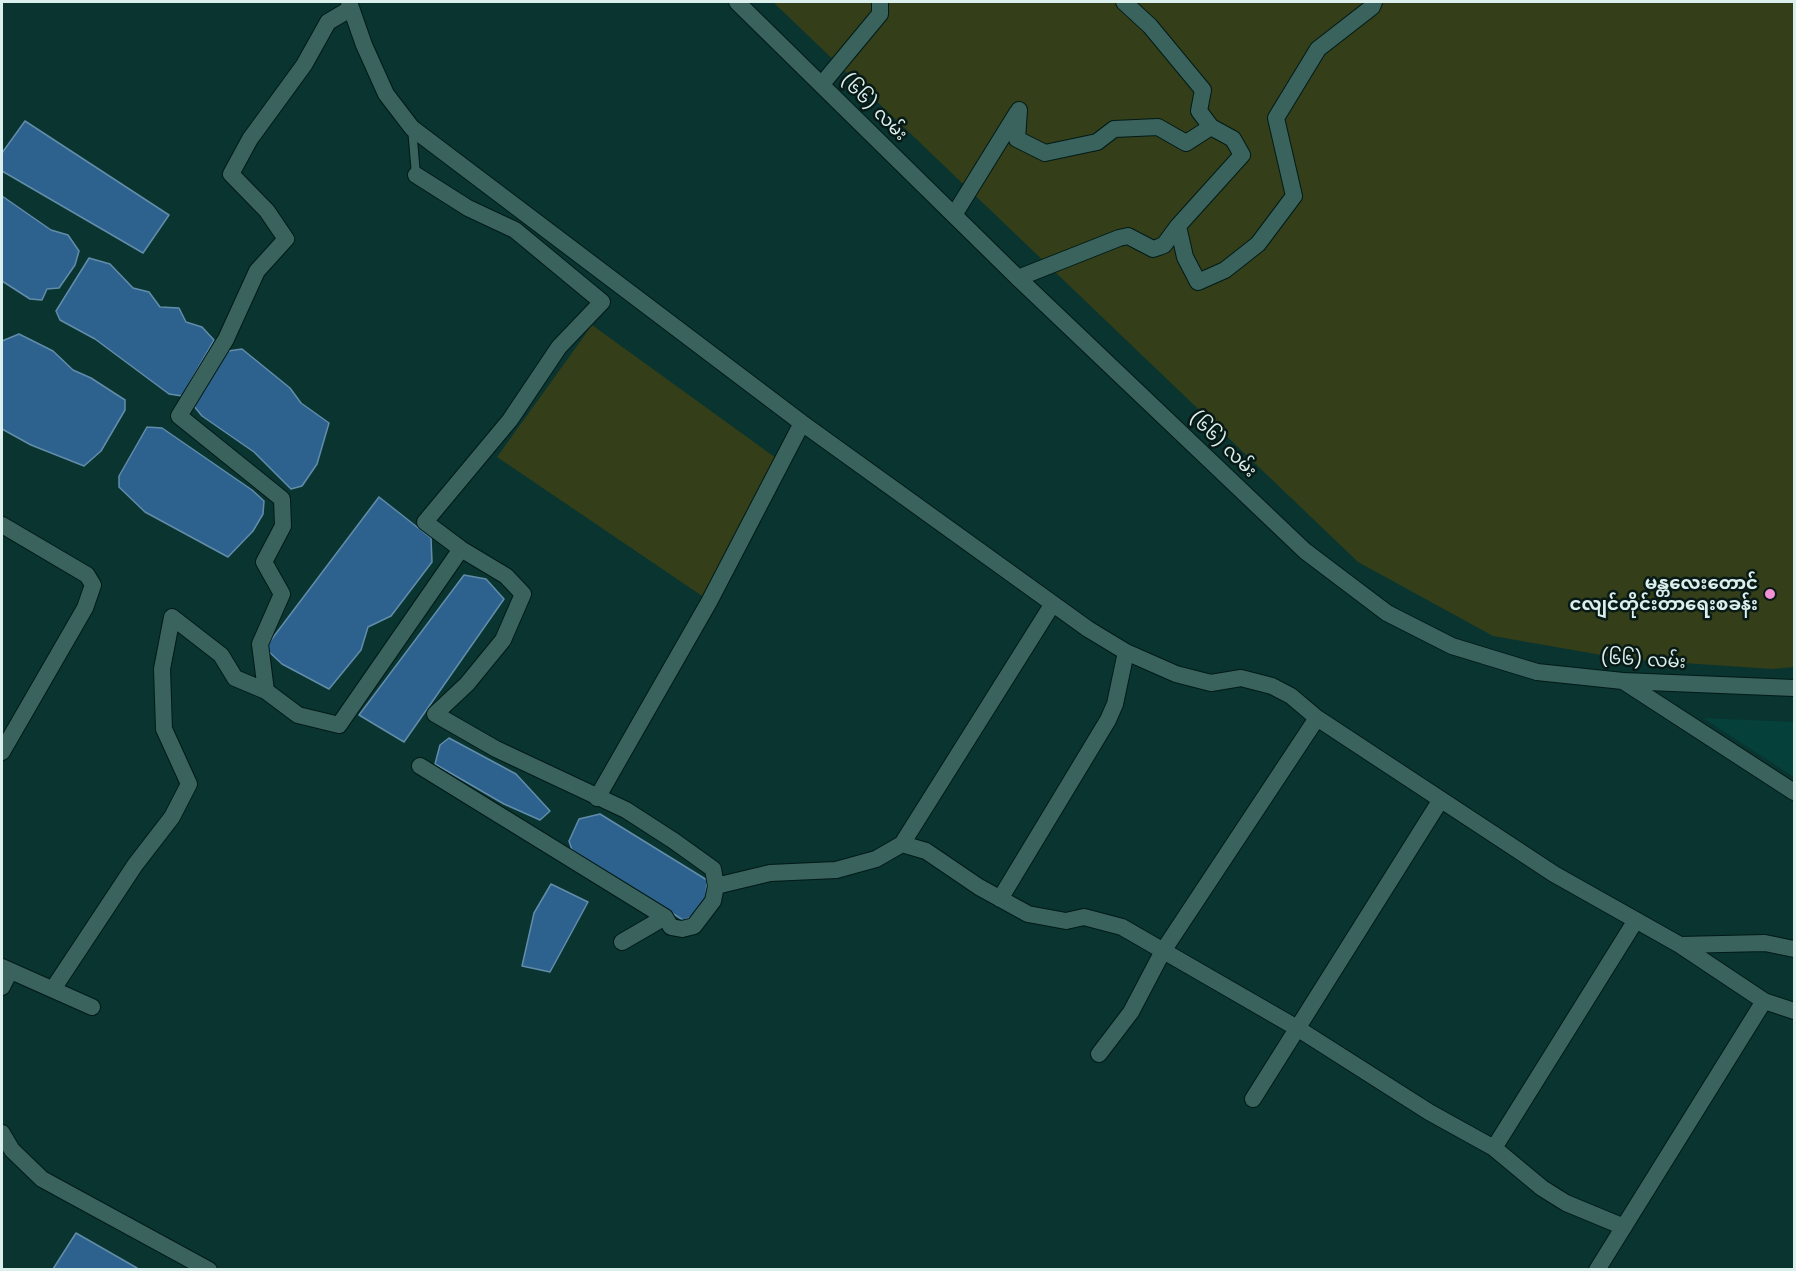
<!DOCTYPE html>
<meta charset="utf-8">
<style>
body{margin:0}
#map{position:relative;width:1796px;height:1271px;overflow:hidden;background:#093430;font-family:Poppins,sans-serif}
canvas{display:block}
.frame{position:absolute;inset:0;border:3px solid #dbf0ed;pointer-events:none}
</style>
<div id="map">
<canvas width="1796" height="1271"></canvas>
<div class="frame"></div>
</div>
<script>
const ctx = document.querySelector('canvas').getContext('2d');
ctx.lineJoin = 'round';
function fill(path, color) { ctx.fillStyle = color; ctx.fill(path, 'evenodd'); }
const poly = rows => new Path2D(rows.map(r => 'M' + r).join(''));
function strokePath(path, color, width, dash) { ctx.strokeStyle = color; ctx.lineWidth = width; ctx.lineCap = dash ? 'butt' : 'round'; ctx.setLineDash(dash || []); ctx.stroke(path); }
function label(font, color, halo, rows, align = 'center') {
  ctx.font = font + ' Poppins,"Noto Sans Myanmar",sans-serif'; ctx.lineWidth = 5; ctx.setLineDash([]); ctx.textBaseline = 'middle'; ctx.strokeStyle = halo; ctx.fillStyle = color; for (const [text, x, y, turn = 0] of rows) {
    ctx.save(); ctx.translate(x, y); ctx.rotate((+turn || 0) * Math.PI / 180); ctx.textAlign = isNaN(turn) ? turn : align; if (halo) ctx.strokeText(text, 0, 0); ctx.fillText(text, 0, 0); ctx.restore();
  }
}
const built = poly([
 [1703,718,1794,722,1794,777]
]);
const green = poly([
 [773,2,1794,2,1794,667,1772,669,1624,659,1493,636,1358,562],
 [592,325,776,458,705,598,497,457]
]);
const water = poly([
 [25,121,169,215,143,253,2,171,2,153,25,121],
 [2,196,51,230,68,235,79,251,75,265,59,288,47,289,42,300,30,299,2,281,2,196],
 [89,258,110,264,133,288,149,292,160,307,179,308,186,322,202,327,214,340,182,396,169,394,95,339,60,320,56,311,89,258],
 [19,334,53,351,73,370,91,378,125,400,125,410,101,451,84,466,31,445,2,429,2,341,19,334],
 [242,349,290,388,301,403,329,423,317,464,302,486,291,489,254,452,202,416,193,405,228,351,242,349],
 [147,427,162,428,252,490,264,501,263,514,253,531,228,557,145,512,119,487,119,476,147,427],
 [379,497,431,538,432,562,391,616,368,627,361,650,329,689,282,664,265,648,379,497],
 [464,575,486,579,504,599,404,742,359,715,464,575],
 [449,738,516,774,550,811,540,820,504,804,435,764,440,745,449,738],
 [600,814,707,880,706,897,695,916,683,920,572,850,569,841,579,819,600,814],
 [551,884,588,902,550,972,522,966,534,913,551,884],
 [76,1233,137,1268,136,1269,53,1269,76,1233]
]);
const service = poly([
 [412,128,416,175]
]);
const minor = poly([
 [349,2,364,45,386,94,412,128,802,423,1088,629,1126,652,1176,674,1211,683,1241,678,1272,686,1291,696,1317,718,1554,874,1680,945,1765,943,1794,949],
 [1124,2,1150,26,1203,90,1199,111,1211,127,1233,139,1242,155,1178,226,1185,257,1198,282,1225,270,1258,244,1294,196,1276,118,1318,49,1372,7,1374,2],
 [822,84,880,14,880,2],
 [1019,110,1017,139,1045,153,1097,142,1114,129,1158,127,1186,143,1211,127],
 [416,175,468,208,515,230,602,302,559,347,510,420,425,522,461,549,506,576,523,594,503,640,467,684,435,714,496,749,626,810,674,841,713,869,716,886,713,901,694,926,682,929,671,927,665,917,420,766],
 [954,215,1017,113],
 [1018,278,1119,238,1128,236,1153,249,1159,247,1164,245,1178,226],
 [2,525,87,575,93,585,85,608,2,752],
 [1623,681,1794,792],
 [266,691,260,644,282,594,264,562,283,526,282,499,179,416,226,339,257,271,286,239,267,211,231,174,250,139,304,65,328,22,350,9],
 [597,798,709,602,802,423],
 [902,844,1052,605],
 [716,886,770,873,836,870,876,859,902,844,926,851,979,887,1028,914,1066,921,1084,917,1122,927,1297,1028,1429,1112,1494,1148,1636,920],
 [1000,899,1108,720,1115,704,1126,652],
 [622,942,665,917],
 [1680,945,1764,1001,1794,1011],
 [2,967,92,1007],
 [2,987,10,971],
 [53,989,135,865,172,817,189,784,164,729,162,669,172,617,221,655,235,678,266,691,298,715,339,725,461,549],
 [1099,1054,1131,1012,1163,951,1317,718],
 [1253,1099,1440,801],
 [2,1133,12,1150,42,1179,209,1270],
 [1494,1148,1542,1188,1566,1203,1624,1227],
 [1597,1270,1764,1001]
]);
const tertiary = poly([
 [737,2,1018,278,1305,551,1387,613,1452,646,1537,672,1623,681,1794,688]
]);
const markers = [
 [1770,594,6,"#f491d4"]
];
const streetNames = [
 ["(၆၆) လမ်း",873,108,45],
 ["(၆၆) လမ်း",1222,445,44],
 ["(၆၆) လမ်း",1643,661,3]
];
const poiNames = [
 ["မန္တလေးတောင်",1758,584],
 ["ငလျင်တိုင်းတာရေးစခန်း",1758,605]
];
fill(built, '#05403b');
fill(green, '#343e19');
fill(water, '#2e628e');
strokePath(water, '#628daa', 1.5);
strokePath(service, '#001a17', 10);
strokePath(minor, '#001a17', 18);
strokePath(tertiary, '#001a17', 18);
strokePath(service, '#3b635d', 8);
strokePath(minor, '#3b635d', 16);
strokePath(tertiary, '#3b635d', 16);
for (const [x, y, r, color] of markers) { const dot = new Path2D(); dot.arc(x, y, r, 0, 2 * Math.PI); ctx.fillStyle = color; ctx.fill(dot); strokePath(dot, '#081916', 2); }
label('18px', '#dbf0ed', '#081916', streetNames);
label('bold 18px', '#dbf0ed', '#081916', poiNames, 'right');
</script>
